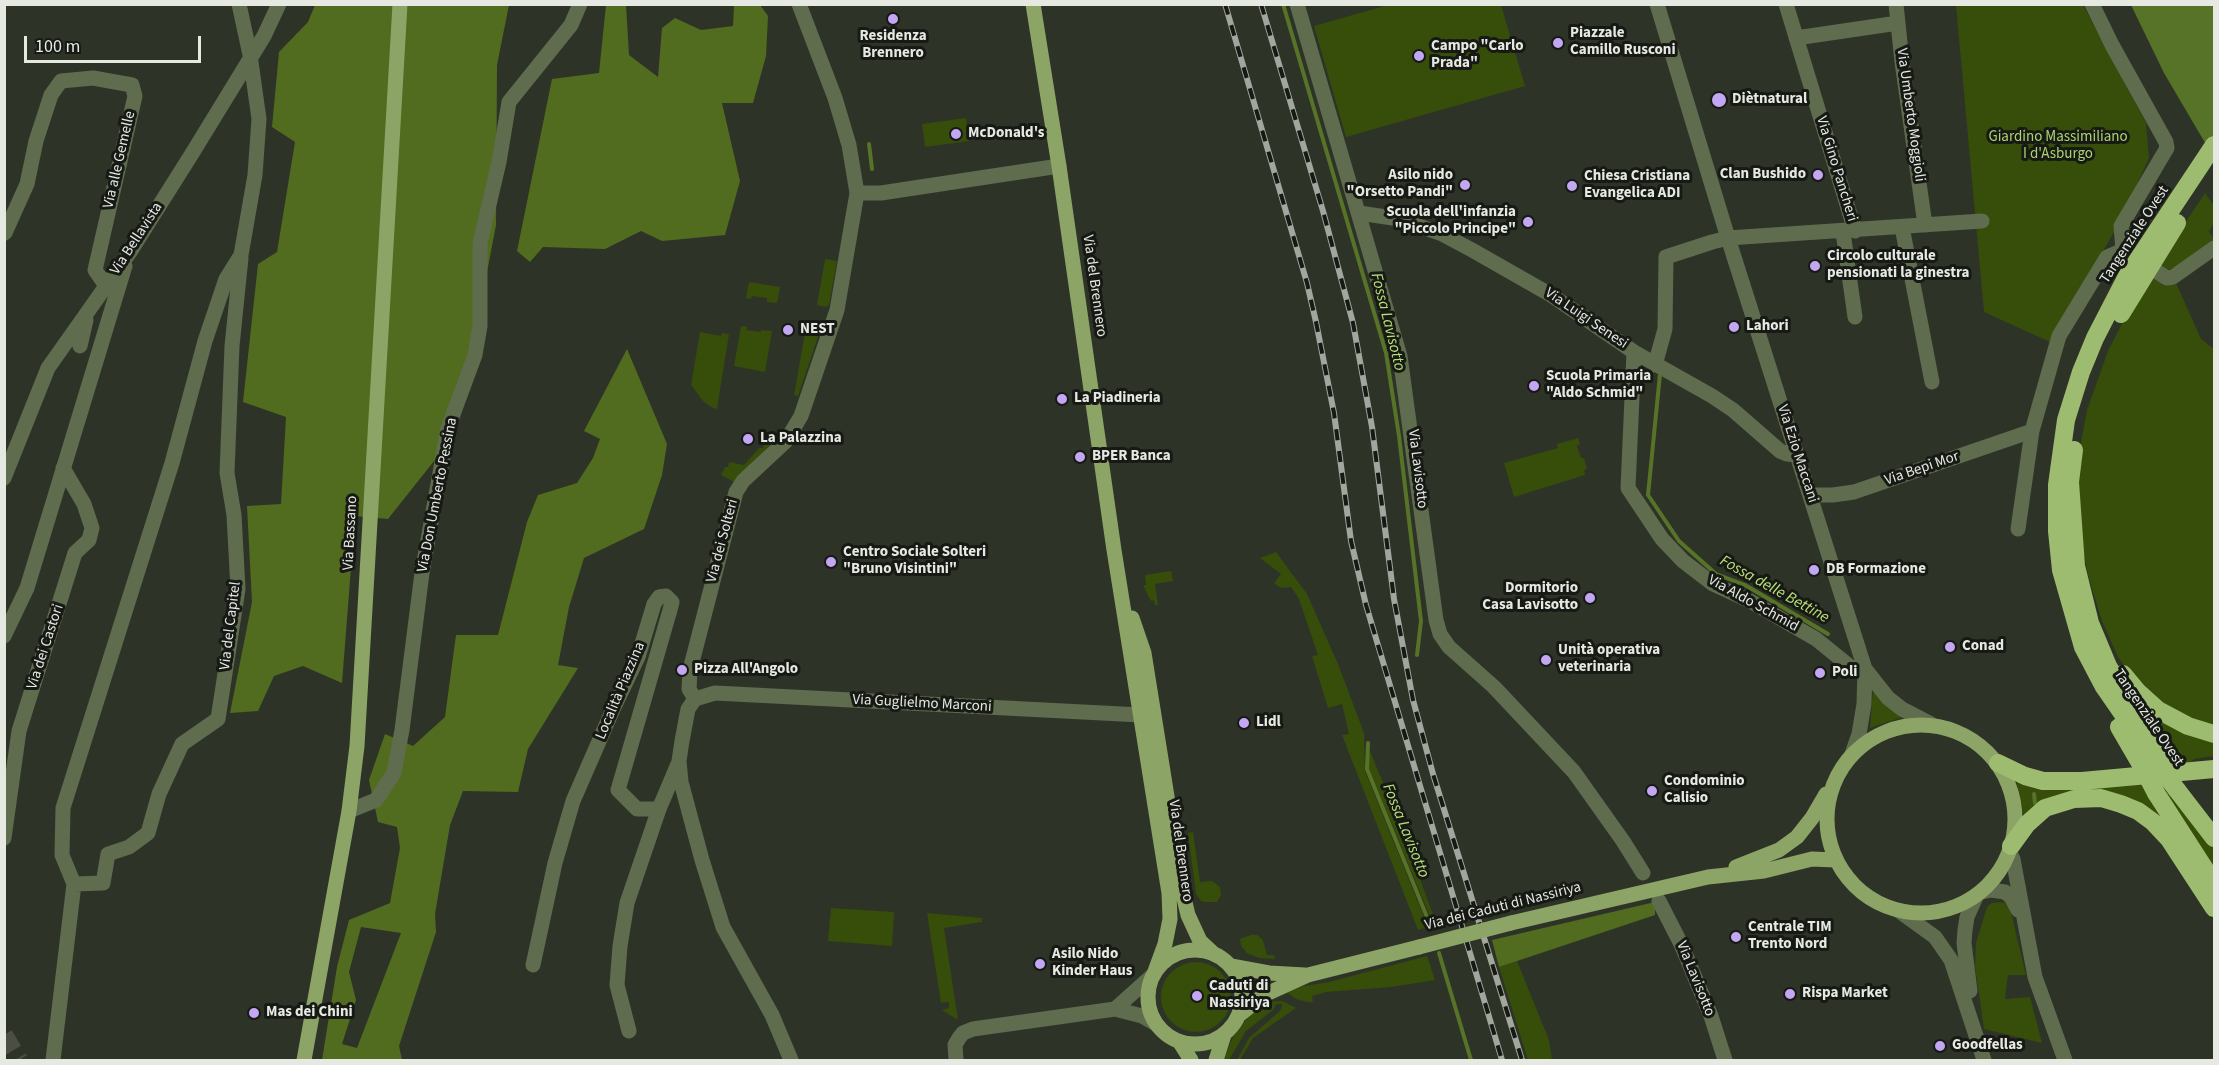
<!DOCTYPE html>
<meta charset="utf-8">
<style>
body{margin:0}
#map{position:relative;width:2219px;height:1065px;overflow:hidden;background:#2e3328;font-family:"Source Sans 3",sans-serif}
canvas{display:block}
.frame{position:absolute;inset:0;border:6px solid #e6e9e2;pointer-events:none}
.scale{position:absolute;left:24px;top:36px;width:177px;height:27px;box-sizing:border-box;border:3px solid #e6e9e2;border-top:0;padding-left:8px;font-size:18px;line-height:21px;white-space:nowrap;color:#e6e9e2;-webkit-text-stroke:4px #171915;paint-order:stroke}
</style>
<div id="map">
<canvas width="2219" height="1065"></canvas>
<div class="frame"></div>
<div class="scale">100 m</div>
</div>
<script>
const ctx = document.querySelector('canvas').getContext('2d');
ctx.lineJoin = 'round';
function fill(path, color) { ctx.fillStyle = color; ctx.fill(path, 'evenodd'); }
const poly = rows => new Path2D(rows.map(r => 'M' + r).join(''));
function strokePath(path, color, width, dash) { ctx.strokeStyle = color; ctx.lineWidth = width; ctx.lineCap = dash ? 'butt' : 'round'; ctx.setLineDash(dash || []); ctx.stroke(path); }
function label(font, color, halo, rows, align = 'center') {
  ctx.font = font + ' "Source Sans 3",sans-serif'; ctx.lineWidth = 6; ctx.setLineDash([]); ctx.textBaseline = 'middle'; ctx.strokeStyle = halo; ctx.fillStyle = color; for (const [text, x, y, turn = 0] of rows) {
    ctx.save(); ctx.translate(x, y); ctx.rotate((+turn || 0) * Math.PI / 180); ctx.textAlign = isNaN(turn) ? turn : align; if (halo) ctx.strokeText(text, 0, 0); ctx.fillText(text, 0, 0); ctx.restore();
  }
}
const green = poly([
 [1388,5,1501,5,1525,86,1346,137,1314,26],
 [1956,5,2083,5,2146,123,2149,158,2121,220,2050,342,1984,312],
 [966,118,969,141,925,147,922,124],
 [2205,193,2214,206,2214,222,2209,232,2214,239,2179,266,2171,269,2164,269,2158,264],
 [825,259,837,261,829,305,826,307,817,305],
 [2149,277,2164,284,2176,283,2201,339,2214,349,2214,728,2173,712,2131,675,2118,657,2102,621,2088,575,2081,539,2078,459,2087,410,2108,351,2132,304],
 [749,282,780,287,777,303,767,302,767,298,752,296,751,299,746,298],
 [741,326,747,327,747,330,761,332,761,330,772,331,765,372,734,366],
 [700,332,721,336,722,333,729,334,717,409,711,407,703,401,691,385],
 [805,333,817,335,818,337,798,396,794,395],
 [1578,438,1580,444,1577,446,1581,458,1584,458,1587,469,1584,470,1585,475,1514,497,1504,463,1558,448,1557,444],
 [765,441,773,442,734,482,721,475,725,467,728,467,729,462,744,465,759,448,763,448],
 [1276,552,1307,594,1338,664,1364,733,1365,771,1428,927,1418,930,1342,735,1349,734,1342,704,1328,708,1312,656,1318,655,1299,599,1291,587,1281,588,1274,583,1281,574,1260,558],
 [1171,571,1173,581,1155,584,1158,605,1155,605,1154,600,1151,601,1143,585,1146,585,1145,575],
 [1873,688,1903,717,1870,728],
 [2133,698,2214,741,2214,756,2194,759,2186,767,2156,732],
 [1369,749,1392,804,1437,925,1434,926,1369,769],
 [2016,779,2144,784,2214,894,2122,798,2024,816],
 [2164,792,2170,792,2214,849,2214,873],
 [1193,832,1200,882,1212,881,1220,887,1221,895,1217,902,1205,902,1201,901,1196,894,1188,833],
 [2000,902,2005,903,2010,908,2026,975,2008,975,2005,999,2030,997,2042,1043,1984,1029,1975,966,1976,943,1987,907,1992,903],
 [831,908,894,912,892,946,828,941],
 [927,913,982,918,982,922,944,928,958,1020,942,1010,949,1008,949,1002,941,1003],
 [1251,935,1257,935,1263,940,1267,955,1274,955,1275,959,1259,958,1247,953,1241,946,1240,939],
 [1427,956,1435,980,1391,987,1326,992,1312,996,1313,1002,1307,1002,1296,999,1286,992,1304,986,1329,982],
 [1517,961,1549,1040,1552,1060,1528,1060,1499,967],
 '1161 997a35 35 0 1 1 70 0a35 35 0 1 1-70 0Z',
 [1282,1001,1296,1008,1253,1038,1240,1060,1237,1060,1249,1038,1281,1010,1282,1004,1276,1004,1273,1010,1246,1031,1229,1060,1223,1060,1233,1037,1250,1015,1267,1002]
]);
const forest = poly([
 [315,5,509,5,497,65,496,225,473,345,438,456,388,519,355,516,342,683,303,666,274,676,258,711,230,713,252,602,247,506,281,504,286,417,243,402,258,264,277,252,295,142,272,127,279,52,308,22],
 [606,5,626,5,629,55,658,77,662,28,675,18,701,30,733,26,734,5,760,5,768,16,766,56,753,103,722,103,740,181,725,235,662,241,641,231,605,249,543,247,530,262,517,251,552,79,599,73],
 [627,349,667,444,662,475,644,529,584,558,569,607,558,665,578,668,528,749,518,792,463,791,450,825,435,914,436,932,399,1046,402,1060,322,1060,337,967,349,920,390,903,400,848,397,827,378,822,369,780,385,734,413,746,445,717,456,635,498,635,527,522,538,495,577,483,593,458,600,439,584,431],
 [361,927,401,933,357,1048,342,1044,356,1000,349,972],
 [1655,902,1655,915,1499,967,1492,940]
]);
const water = poly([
 [2131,5,2214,5,2214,158,2164,73]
]);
const stream = poly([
 [1283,4,1386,353,1399,436,1421,621,1417,655],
 [869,144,872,169],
 [1660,374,1648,495,1679,541,1716,574,1745,585,1828,634],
 [1368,743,1367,769,1431,927],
 [2034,794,2035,803],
 [1439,953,1471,1060]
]);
const highwayTunnel = poly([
 [4,1035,19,1060]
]);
const minor = poly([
 [1297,4,1400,356,1436,620,1440,634,1449,647,1494,687,1574,772,1623,841,1643,873],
 [1657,4,1728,238,1865,669,1864,704,1859,734,1852,754],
 [1786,4,1855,231],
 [1896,4,1902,62,1925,225],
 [1796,38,1898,23],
 [857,193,881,193,1059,166],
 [1359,213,1393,218,1419,226,1442,234,1472,250,1551,295,1634,352,1712,396,1733,410,1780,451,1787,454,1797,455],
 [1902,227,1932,382],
 [1843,232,1855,317],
 [5,233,27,184,36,141,51,95,61,81,93,78,132,85,135,96,95,270,106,286],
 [2154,270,2167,278,2173,277,2214,248],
 [80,346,86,320],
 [1634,352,1628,488,1662,539,1683,561,1713,584,1750,601,1816,639,1853,669,1865,669],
 [1655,365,1665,329,1666,257,1712,242,1728,238,1982,221],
 [4,478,48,368,130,252,193,152,264,36,279,4],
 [1810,495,1833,495,1854,492,2032,431],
 [2018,529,2032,431,2059,336,2107,257,2123,250,2121,226,2167,148,2166,142,2112,45,2092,4],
 [4,636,27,588,125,266],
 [1865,669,1888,698,1902,709,1931,724],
 [695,699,689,689,690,670,736,492,743,481,786,441,801,416,837,310,857,193,849,145,835,98,799,4],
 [695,699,715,693,1141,715,1150,721],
 [695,699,688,709,682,741,679,761,681,782,702,860,723,927,772,1015,791,1060],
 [349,811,376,800,394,773,402,730,422,573,448,428,475,355,480,326,480,243,499,162,509,102,571,25,580,4],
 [4,838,19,731,75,553,89,540,92,528,84,504,63,468],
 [2009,851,2013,859,2035,977,2065,1060],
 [74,884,103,883,108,854,129,847,148,833,159,794,182,744,218,719,238,589,234,515,227,473,232,346,241,258],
 [1982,892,1991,890,2005,892,2011,897,2018,910],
 [1659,901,1681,944,1711,1016,1725,1060],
 [1899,911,1935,937,1951,960,1984,1060],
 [533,965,555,863,573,801,614,707,638,657,654,604,659,597,666,596,672,602,670,610,618,790,637,809,659,809],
 [1970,991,1964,943,1965,930,1967,917,1976,897],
 [1115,1009,1154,974],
 [629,1031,617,985,620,946,627,903,659,809,678,764],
 [53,1060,74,884,62,855,63,808,172,463,205,341,226,279,241,255,255,175,259,119,250,55,239,4],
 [956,1060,955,1045,959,1038,963,1033,973,1029,1115,1009,1142,1016,1156,1024]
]);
const major = poly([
 [1033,4,1059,166,1114,550,1169,893,1170,919,1165,944,1154,974],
 [1132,618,1144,653,1182,890,1188,915,1200,941,1214,954],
 '1827 819a94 94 0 1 1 188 0a94 94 0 1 1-188 0Z',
 [1736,867,1779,850,1797,837,1812,818,1826,794],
 [1511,923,1708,877,1764,871,1812,859,1835,860],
 '1148 997a47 47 0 1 1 94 0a47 47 0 1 1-94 0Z',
 [1231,966,1269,973,1305,975],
 [1238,1016,1264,995,1308,975,1419,947],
 [1179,1041,1191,1060],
 [304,1060,349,811,357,746,400,4],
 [1216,1060,1224,1035]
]);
const highway = poly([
 [2121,314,2177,223],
 [2074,450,2070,482,2076,566,2090,623,2108,666,2138,717,2174,766],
 [2123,674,2138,692,2158,710,2188,726,2214,734],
 [2119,727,2144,770],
 [1998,763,2025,776,2043,781,2082,781,2214,769],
 [2160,768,2104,687,2083,647,2061,570,2057,531,2057,485,2066,420,2081,372,2095,338,2127,276,2214,145],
 [2177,790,2214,838],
 [2156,793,2214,883],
 [2011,846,2027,824,2045,808,2074,799,2101,798,2121,804,2138,811,2153,822,2169,839,2214,908]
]);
const rail = poly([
 [1225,4,1307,283,1316,322,1334,413,1351,541,1366,605,1502,1060],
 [1261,4,1323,211,1353,323,1372,427,1394,599,1413,700,1433,774,1522,1060]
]);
const majorBridge = poly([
 [1419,947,1511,923]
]);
const highwayBridge = poly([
 [2160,768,2177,790],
 [2144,770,2156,793]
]);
const markers = [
 [893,19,6,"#c3a7f2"],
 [1558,43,6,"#c3a7f2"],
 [1419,56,6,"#c3a7f2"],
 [1719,100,8,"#c3a7f2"],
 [956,134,6,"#c3a7f2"],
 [1818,175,6,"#c3a7f2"],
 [1465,185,6,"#c3a7f2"],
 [1572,186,6,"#c3a7f2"],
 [1528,222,6,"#c3a7f2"],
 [1815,266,6,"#c3a7f2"],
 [1734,327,6,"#c3a7f2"],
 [788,330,6,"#c3a7f2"],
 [1534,386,6,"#c3a7f2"],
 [1062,399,6,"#c3a7f2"],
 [748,439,6,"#c3a7f2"],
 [1080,457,6,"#c3a7f2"],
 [831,562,6,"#c3a7f2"],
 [1814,570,6,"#c3a7f2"],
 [1590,598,6,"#c3a7f2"],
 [1950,647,6,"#c3a7f2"],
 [1546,660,6,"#c3a7f2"],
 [682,670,6,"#c3a7f2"],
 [1820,673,6,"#c3a7f2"],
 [1244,723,6,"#c3a7f2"],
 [1652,791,6,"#c3a7f2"],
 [1736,937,6,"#c3a7f2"],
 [1040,964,6,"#c3a7f2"],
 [1790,994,6,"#c3a7f2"],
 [1197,996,6,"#c3a7f2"],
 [254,1013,6,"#c3a7f2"],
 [1940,1046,6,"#c3a7f2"]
];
const poiNames = [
 ["Piazzale",1570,34],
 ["Camillo Rusconi",1570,51],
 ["Residenza",893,37,"center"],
 ["Brennero",893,54,"center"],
 ["Campo \"Carlo",1431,47],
 ["Prada\"",1431,64],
 ["Diètnatural",1732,100],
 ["McDonald's",968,134],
 ["Clan Bushido",1806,175,"right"],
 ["Asilo nido",1453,176,"right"],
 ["\"Orsetto Pandi\"",1453,193,"right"],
 ["Chiesa Cristiana",1584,177],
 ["Evangelica ADI",1584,194],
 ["Scuola dell'infanzia",1516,213,"right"],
 ["\"Piccolo Principe\"",1516,230,"right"],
 ["Circolo culturale",1827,257],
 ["pensionati la ginestra",1827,274],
 ["Lahori",1746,327],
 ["NEST",800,330],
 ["Scuola Primaria",1546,377],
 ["\"Aldo Schmid\"",1546,394],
 ["La Piadineria",1074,399],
 ["La Palazzina",760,439],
 ["BPER Banca",1092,457],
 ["Centro Sociale Solteri",843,553],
 ["\"Bruno Visintini\"",843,570],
 ["DB Formazione",1826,570],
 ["Dormitorio",1578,589,"right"],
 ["Casa Lavisotto",1578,606,"right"],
 ["Conad",1962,647],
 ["Unità operativa",1558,651],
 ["veterinaria",1558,668],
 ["Pizza All'Angolo",694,670],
 ["Poli",1832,673],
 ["Lidl",1256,723],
 ["Condominio",1664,782],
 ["Calisio",1664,799],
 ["Centrale TIM",1748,928],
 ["Trento Nord",1748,945],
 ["Asilo Nido",1052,955],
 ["Kinder Haus",1052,972],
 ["Caduti di",1209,987],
 ["Nassiriya",1209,1004],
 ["Rispa Market",1802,994],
 ["Mas dei Chini",266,1013],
 ["Goodfellas",1952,1046]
];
const streetNames = [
 ["Via Umberto Moggioli",1910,115,82],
 ["Via alle Gemelle",120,160,-77],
 ["Via Gino Pancheri",1836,169,73],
 ["Tangenziale Ovest",2135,235,-57],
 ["Via Bellavista",137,239,-57],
 ["Via del Brennero",1094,286,82],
 ["Via Luigi Senesi",1586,319,34],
 ["Via Ezio Maccani",1797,454,72],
 ["Via Lavisotto",1417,469,83],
 ["Via Bepi Mor",1922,469,-19],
 ["Via Don Umberto Pessina",438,495,-79],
 ["Via Bassano",351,533,-87],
 ["Via dei Solteri",723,541,-75],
 ["Via Aldo Schmid",1753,604,29],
 ["Via del Capitel",231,626,-83],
 ["Via dei Castori",46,647,-72],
 ["Località Piazzina",621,691,-67],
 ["Via Guglielmo Marconi",922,704,3],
 ["Tangenziale Ovest",2148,718,56],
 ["Via del Brennero",1180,851,82],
 ["Via dei Caduti di Nassiriya",1503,907,-14],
 ["Via Lavisotto",1695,979,68]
];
const parkNames = [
 ["Giardino Massimiliano",2058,138],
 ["I d'Asburgo",2058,155]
];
const waterNames = [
 ["Fossa Lavisotto",1387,322,76],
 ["Fossa delle Bettine",1774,590,29],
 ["Fossa Lavisotto",1405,831,68]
];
fill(green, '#374d0a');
fill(forest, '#516c1f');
fill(water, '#577327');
strokePath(stream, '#577327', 4);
strokePath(highwayTunnel, '#4a4e44', 18, [18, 9]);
strokePath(minor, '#5f6c4e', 15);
strokePath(major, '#8ca567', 15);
strokePath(highway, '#9dbc70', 18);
strokePath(rail, '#a2a69d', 6);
strokePath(rail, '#171915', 4, [11]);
strokePath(majorBridge, '#8ca567', 15);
strokePath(highwayBridge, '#9dbc70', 18);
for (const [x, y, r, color] of markers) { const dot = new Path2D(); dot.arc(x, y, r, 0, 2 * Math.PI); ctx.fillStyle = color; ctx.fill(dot); strokePath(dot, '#171915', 2); }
label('bold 15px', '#e6e9e2', '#171915', poiNames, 'left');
label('15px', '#e6e9e2', '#171915', streetNames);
label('15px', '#acd46e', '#171915', parkNames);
label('italic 16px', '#b8e079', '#171915', waterNames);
</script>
